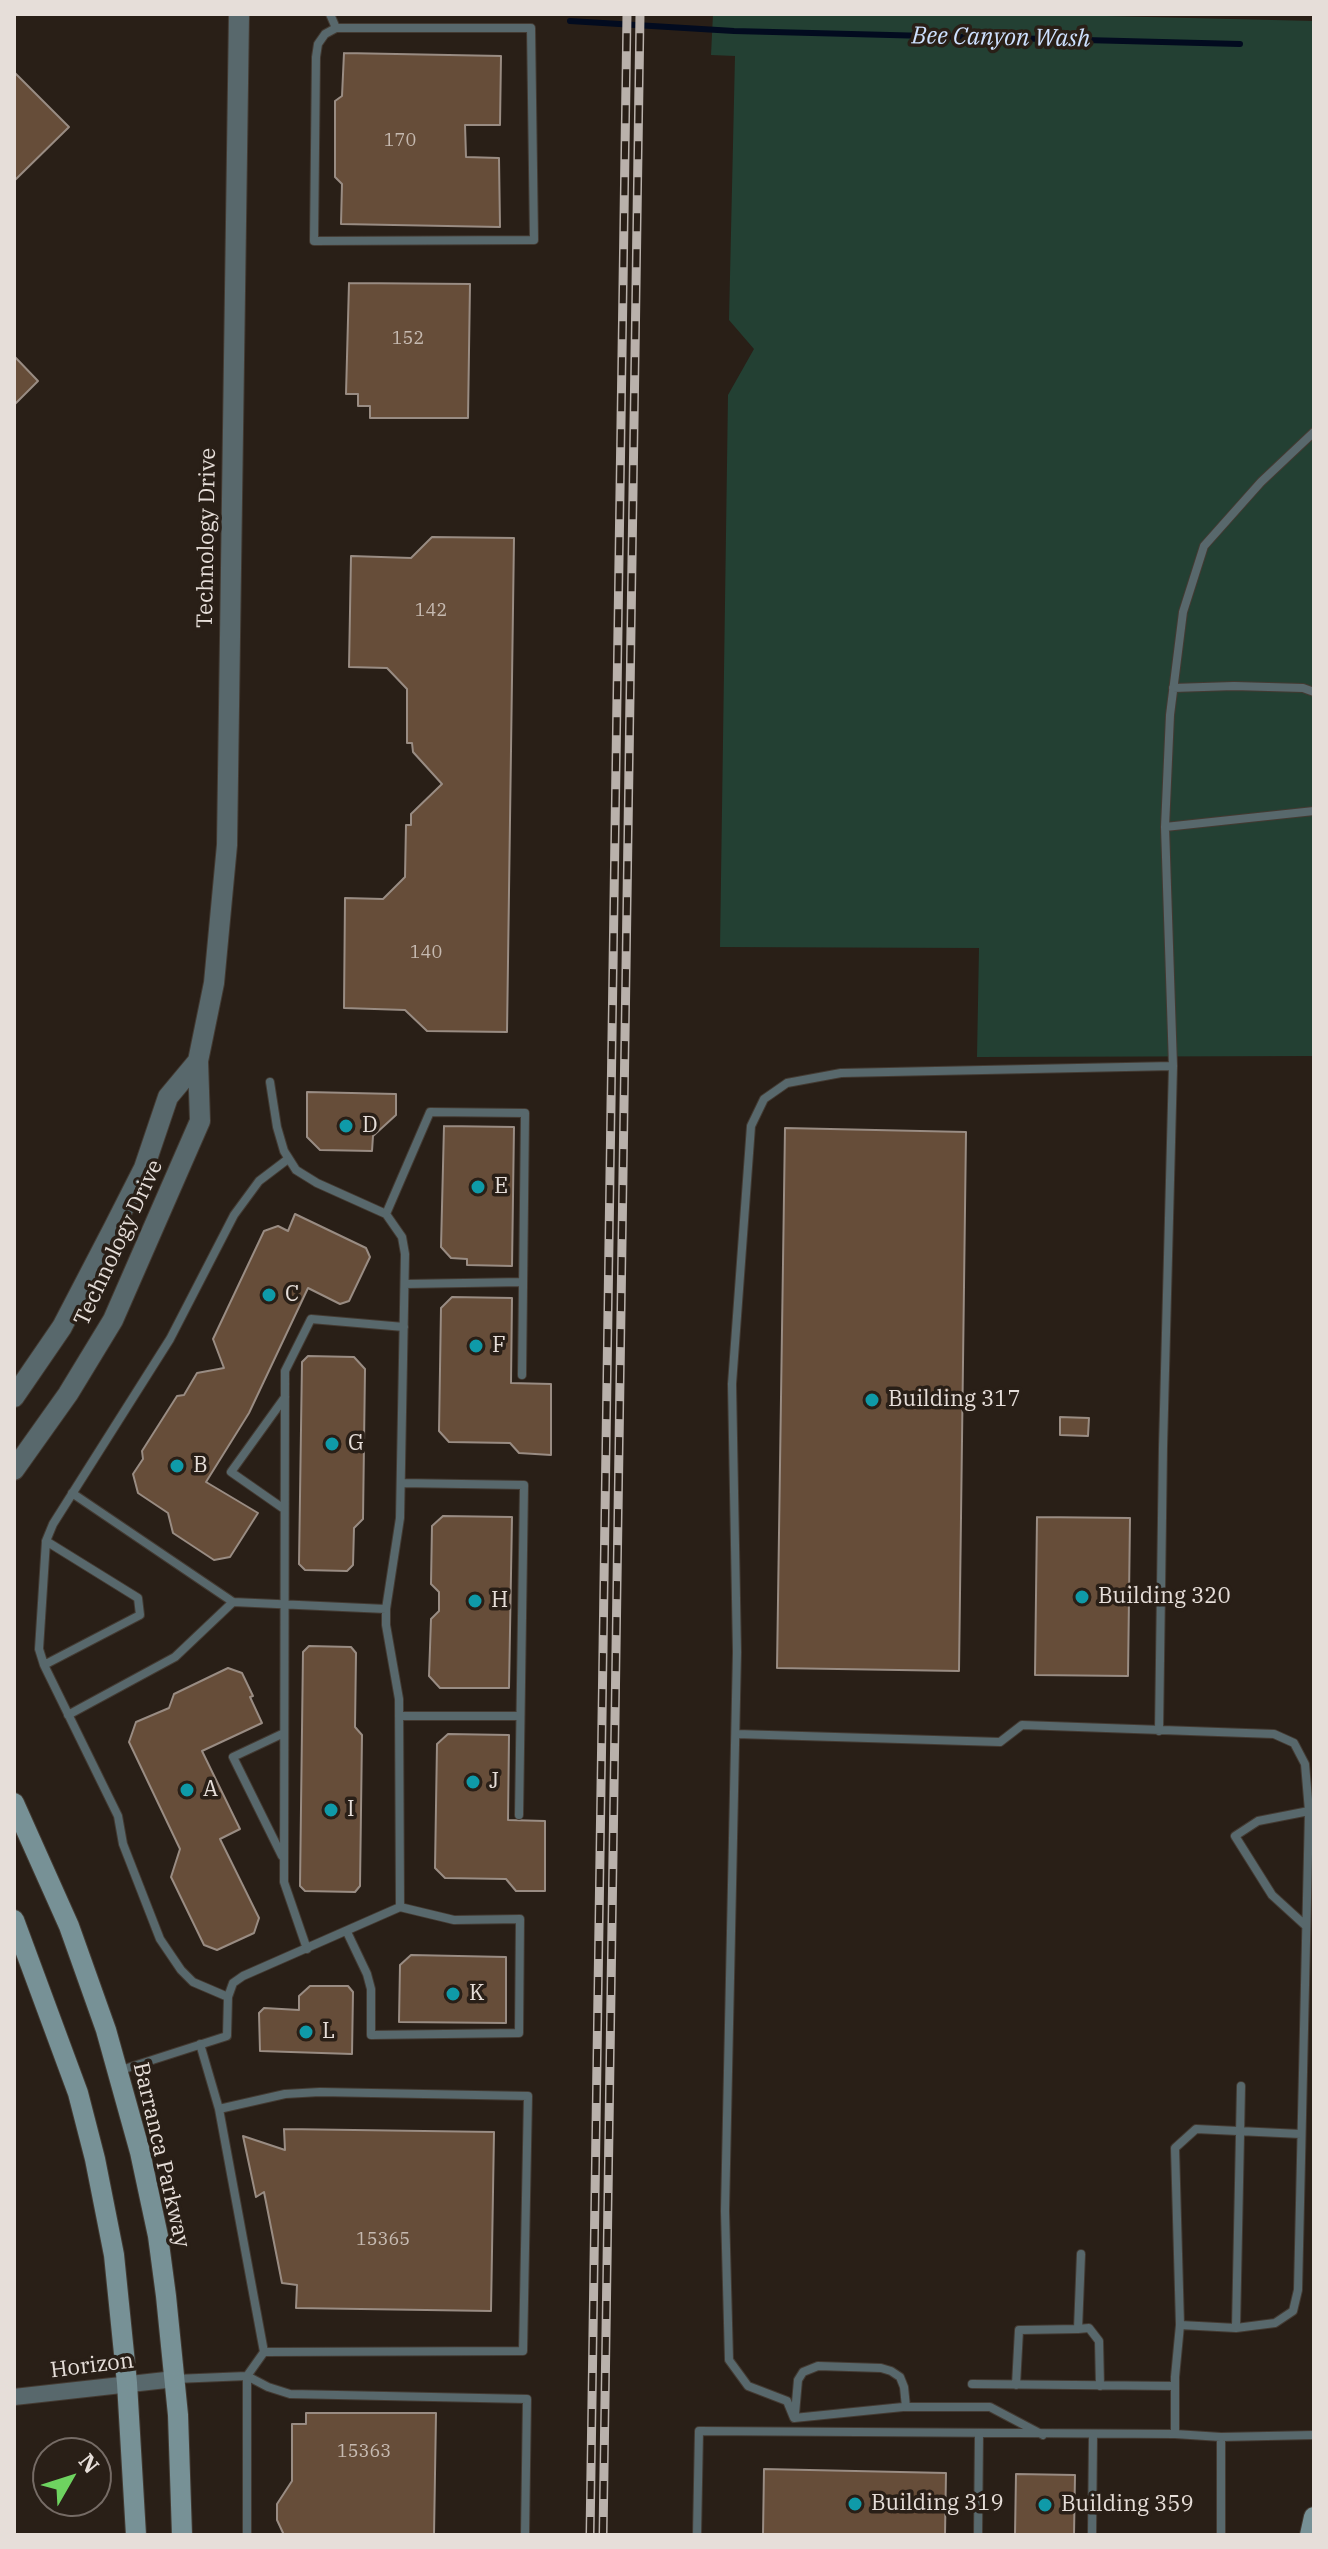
<!DOCTYPE html>
<style>
body{margin:0}
#map{position:relative;width:1328px;height:2549px;overflow:hidden;background:#291f17;font-family:"IBM Plex Serif",serif}
canvas{display:block}
.frame{position:absolute;inset:0;border:16px solid #e6ded9;pointer-events:none}
.north{position:absolute;left:32px;top:2437px;width:80px;height:80px;box-sizing:border-box;background:#291f17;border:2px solid #756b65;border-radius:50%;rotate:51deg;font-size:22px;font-weight:700;line-height:32px;text-align:center;color:#e6ded9}
.north::after{content:'';display:block;margin:auto;width:28px;height:36px;background:#6ed360;clip-path:polygon(50% 0,100% 100%,50% 72%,0 100%)}
</style>
<div id="map">
<canvas width="1328" height="2549"></canvas>
<div class="frame"></div>
<div class="north">N</div>
</div>
<script>
const ctx = document.querySelector('canvas').getContext('2d');
ctx.lineJoin = 'round';
function fill(path, color) { ctx.fillStyle = color; ctx.fill(path, 'evenodd'); }
const poly = rows => new Path2D(rows.map(r => 'M' + r).join(''));
function strokePath(path, color, width, dash) { ctx.strokeStyle = color; ctx.lineWidth = width; ctx.lineCap = dash ? 'butt' : 'round'; ctx.setLineDash(dash || []); ctx.stroke(path); }
function label(font, color, halo, rows, align = 'center') {
  ctx.font = font + ' "IBM Plex Serif",serif'; ctx.lineWidth = 7; ctx.setLineDash([]); ctx.textBaseline = 'middle'; ctx.strokeStyle = halo; ctx.fillStyle = color; for (const [text, x, y, turn = 0] of rows) {
    ctx.save(); ctx.translate(x, y); ctx.rotate((+turn || 0) * Math.PI / 180); ctx.textAlign = isNaN(turn) ? turn : align; if (halo) ctx.strokeText(text, 0, 0); ctx.fillText(text, 0, 0); ctx.restore();
  }
}
const green = poly([
 [713,14,1024,14,1314,21,1314,1056,977,1057,979,948,720,947,728,395,754,349,729,320,735,56,711,55]
]);
const stream = poly([
 [570,21,734,31,1240,44]
]);
const building = poly([
 [344,53,501,56,500,125,465,125,466,157,499,158,500,227,341,224,342,184,335,177,335,101,342,96,344,53],
 [14,72,69,127,14,181,14,72],
 [349,283,470,284,468,418,370,418,370,406,358,406,358,394,346,394,349,283],
 [14,356,38,381,14,405,14,356],
 [432,537,514,538,507,1032,427,1031,405,1010,344,1008,345,898,383,899,405,877,406,825,411,825,411,814,442,784,413,752,412,743,407,743,407,689,387,668,349,667,351,556,411,558,432,537],
 [307,1092,396,1094,396,1115,373,1136,372,1151,320,1150,307,1137,307,1092],
 [444,1126,514,1127,512,1266,467,1265,467,1259,451,1258,441,1247,444,1126],
 [785,1128,966,1132,959,1671,777,1668,785,1128],
 [295,1214,366,1248,370,1257,349,1301,340,1304,308,1288,249,1413,206,1482,258,1513,230,1557,214,1560,173,1533,168,1513,138,1493,133,1474,143,1459,142,1451,177,1396,184,1395,197,1373,224,1368,213,1339,264,1231,278,1226,288,1231,295,1214],
 [452,1297,512,1298,511,1383,551,1384,551,1455,519,1453,510,1443,449,1442,439,1431,441,1308,452,1297],
 [308,1356,354,1357,365,1369,363,1519,354,1528,353,1565,347,1571,305,1570,299,1564,302,1362,308,1356],
 [1060,1417,1089,1418,1088,1436,1060,1435,1060,1417],
 [443,1516,512,1517,509,1688,440,1688,429,1676,431,1619,439,1611,439,1592,431,1584,432,1526,443,1516],
 [1037,1517,1130,1518,1128,1676,1035,1675,1037,1517],
 [309,1646,351,1647,356,1653,355,1727,362,1735,360,1886,355,1892,305,1891,300,1886,303,1652,309,1646],
 [228,1668,242,1673,253,1696,250,1697,262,1723,202,1751,240,1829,220,1839,259,1918,254,1933,217,1950,204,1945,171,1877,180,1849,129,1742,136,1722,169,1708,174,1694,228,1668],
 [448,1734,509,1735,508,1820,545,1821,545,1891,516,1891,506,1879,445,1878,435,1868,437,1744,448,1734],
 [411,1955,506,1957,506,2023,399,2022,400,1965,411,1955],
 [310,1986,348,1986,353,1992,352,2054,260,2051,259,2013,264,2008,299,2010,299,1996,310,1986],
 [284,2129,494,2132,491,2311,296,2308,297,2285,282,2283,264,2192,256,2197,243,2136,285,2150,284,2129],
 [306,2413,436,2413,434,2535,284,2535,277,2520,277,2504,292,2481,292,2424,306,2424,306,2413],
 [764,2469,946,2473,945,2535,763,2535,764,2469],
 [1016,2474,1075,2475,1074,2535,1015,2535,1016,2474]
]);
const service = poly([
 [330,14,336,28],
 [336,28,531,28,534,240,314,241,316,57,318,44,325,34,336,28],
 [1173,688,1234,686,1303,688,1314,692],
 [1165,827,1314,811],
 [270,1082,277,1127,284,1151,296,1170,317,1183,386,1214,402,1237,405,1254,400,1518,386,1609,386,1625,399,1699,400,1907],
 [386,1214,430,1112,525,1113,522,1375],
 [405,1284,523,1282],
 [401,1483,524,1485,519,1815],
 [72,1493,233,1602,386,1609],
 [284,1509,231,1472,285,1397],
 [44,1665,140,1615,138,1598,46,1541],
 [68,1715,175,1657,233,1602],
 [399,1716,520,1716],
 [1159,1731,1163,1447,1173,1066,1165,827,1170,715,1183,612,1204,546,1261,482,1314,432],
 [736,1734,1000,1742,1022,1725,1274,1734,1294,1743,1305,1764,1309,1811,1258,1821,1235,1836,1272,1895,1306,1926],
 [282,1856,233,1757,284,1733],
 [307,1949,284,1882,285,1371,311,1319,404,1327],
 [228,1997,193,1982,181,1970,160,1939,123,1844,118,1816,44,1665,39,1649,46,1541,53,1524,170,1339,234,1215,259,1181,288,1159],
 [200,2044,219,2109,264,2352,523,2351,528,2096,320,2092,285,2094,219,2109],
 [118,2071,227,2036,228,1997,233,1983,243,1976,400,1907,454,1920,520,1919,519,2033,371,2035,371,1989,367,1974,347,1932],
 [1180,2325,1175,2148,1196,2129,1301,2134],
 [1236,2328,1241,2086],
 [1078,2329,1089,2328,1099,2341,1100,2386],
 [175,2379,247,2376,268,2387,290,2394,527,2399,525,2535],
 [972,2384,1175,2386],
 [1016,2385,1019,2330,1078,2329,1081,2254],
 [795,2414,798,2380,803,2372,818,2366,881,2368,891,2371,900,2377,904,2387,906,2407],
 [1175,2434,1175,2377,1180,2325,1236,2328,1275,2323,1293,2311,1298,2290,1309,1811,1313,1811],
 [1043,2435,990,2407,903,2407,794,2418,787,2401,748,2386,729,2360,725,2211,737,1652,732,1384,751,1126,764,1099,787,1083,841,1073,1173,1066],
 [1221,2437,1314,2435],
 [247,2535,247,2376,264,2352],
 [697,2535,699,2431,1175,2434,1221,2437,1221,2535],
 [978,2535,979,2434],
 [1092,2535,1093,2435]
]);
const minor = poly([
 [14,2397,175,2379]
]);
const tertiary = poly([
 [14,1397,62,1327,114,1227,144,1168,168,1097,198,1061],
 [14,1470,68,1394,113,1320,200,1121,198,1061,214,983,227,845,239,14]
]);
const secondary = poly([
 [14,1803,69,1926,106,2030,140,2152,158,2236,166,2296,178,2415,182,2535],
 [14,1920,78,2093,95,2159,114,2255,127,2383,136,2535],
 [1310,2535,1314,2517]
]);
const rail = poly([
 [590,2535,627,14],
 [603,2535,640,14]
]);
const markers = [
 [346,1126,8,"#0f9aa8"],
 [478,1187,8,"#0f9aa8"],
 [269,1295,8,"#0f9aa8"],
 [476,1346,8,"#0f9aa8"],
 [872,1400,8,"#0f9aa8"],
 [332,1444,8,"#0f9aa8"],
 [177,1466,8,"#0f9aa8"],
 [1082,1597,8,"#0f9aa8"],
 [475,1601,8,"#0f9aa8"],
 [473,1782,8,"#0f9aa8"],
 [187,1790,8,"#0f9aa8"],
 [331,1810,8,"#0f9aa8"],
 [453,1994,8,"#0f9aa8"],
 [306,2032,8,"#0f9aa8"],
 [855,2504,8,"#0f9aa8"],
 [1045,2505,8,"#0f9aa8"]
];
const numberNames = [
 ["170",400,141],
 ["152",408,339],
 ["142",431,611],
 ["140",426,953],
 ["15365",383,2240],
 ["15363",364,2452]
];
const streetNames = [
 ["Technology Drive",207,538,-89],
 ["Technology Drive",119,1243,-65],
 ["Barranca Parkway",161,2155,77],
 ["Horizon",92,2366,-7]
];
const poiNames = [
 ["D",362,1126],
 ["E",494,1187],
 ["C",285,1295],
 ["F",492,1346],
 ["Building 317",888,1400],
 ["G",348,1444],
 ["B",193,1466],
 ["Building 320",1098,1597],
 ["H",491,1601],
 ["J",489,1782],
 ["A",203,1790],
 ["I",347,1810],
 ["K",469,1994],
 ["L",322,2032],
 ["Building 319",871,2504],
 ["Building 359",1061,2505]
];
const waterNames = [
 ["Bee Canyon Wash",1001,38,1]
];
fill(green, '#234033');
strokePath(stream, '#020b1f', 6);
fill(building, '#664d39');
strokePath(building, '#998c83', 2);
strokePath(service, '#433a32', 10);
strokePath(minor, '#433a32', 18);
strokePath(tertiary, '#433a32', 22);
strokePath(secondary, '#433a32', 22);
strokePath(service, '#58686c', 8);
strokePath(minor, '#58686c', 16);
strokePath(tertiary, '#58686c', 20);
strokePath(secondary, '#779196', 20);
strokePath(rail, '#b9b1ab', 9);
strokePath(rail, '#291f17', 6, [18]);
for (const [x, y, r, color] of markers) { const dot = new Path2D(); dot.arc(x, y, r, 0, 2 * Math.PI); ctx.fillStyle = color; ctx.fill(dot); strokePath(dot, '#291f17', 3); }
label('18px', '#c6bab1', null, numberNames);
label('22px', '#e6ded9', '#291f17', streetNames);
label('22px', '#e6ded9', '#291f17', poiNames, 'left');
label('italic 24px', '#cee1ff', '#291f17', waterNames);
</script>
